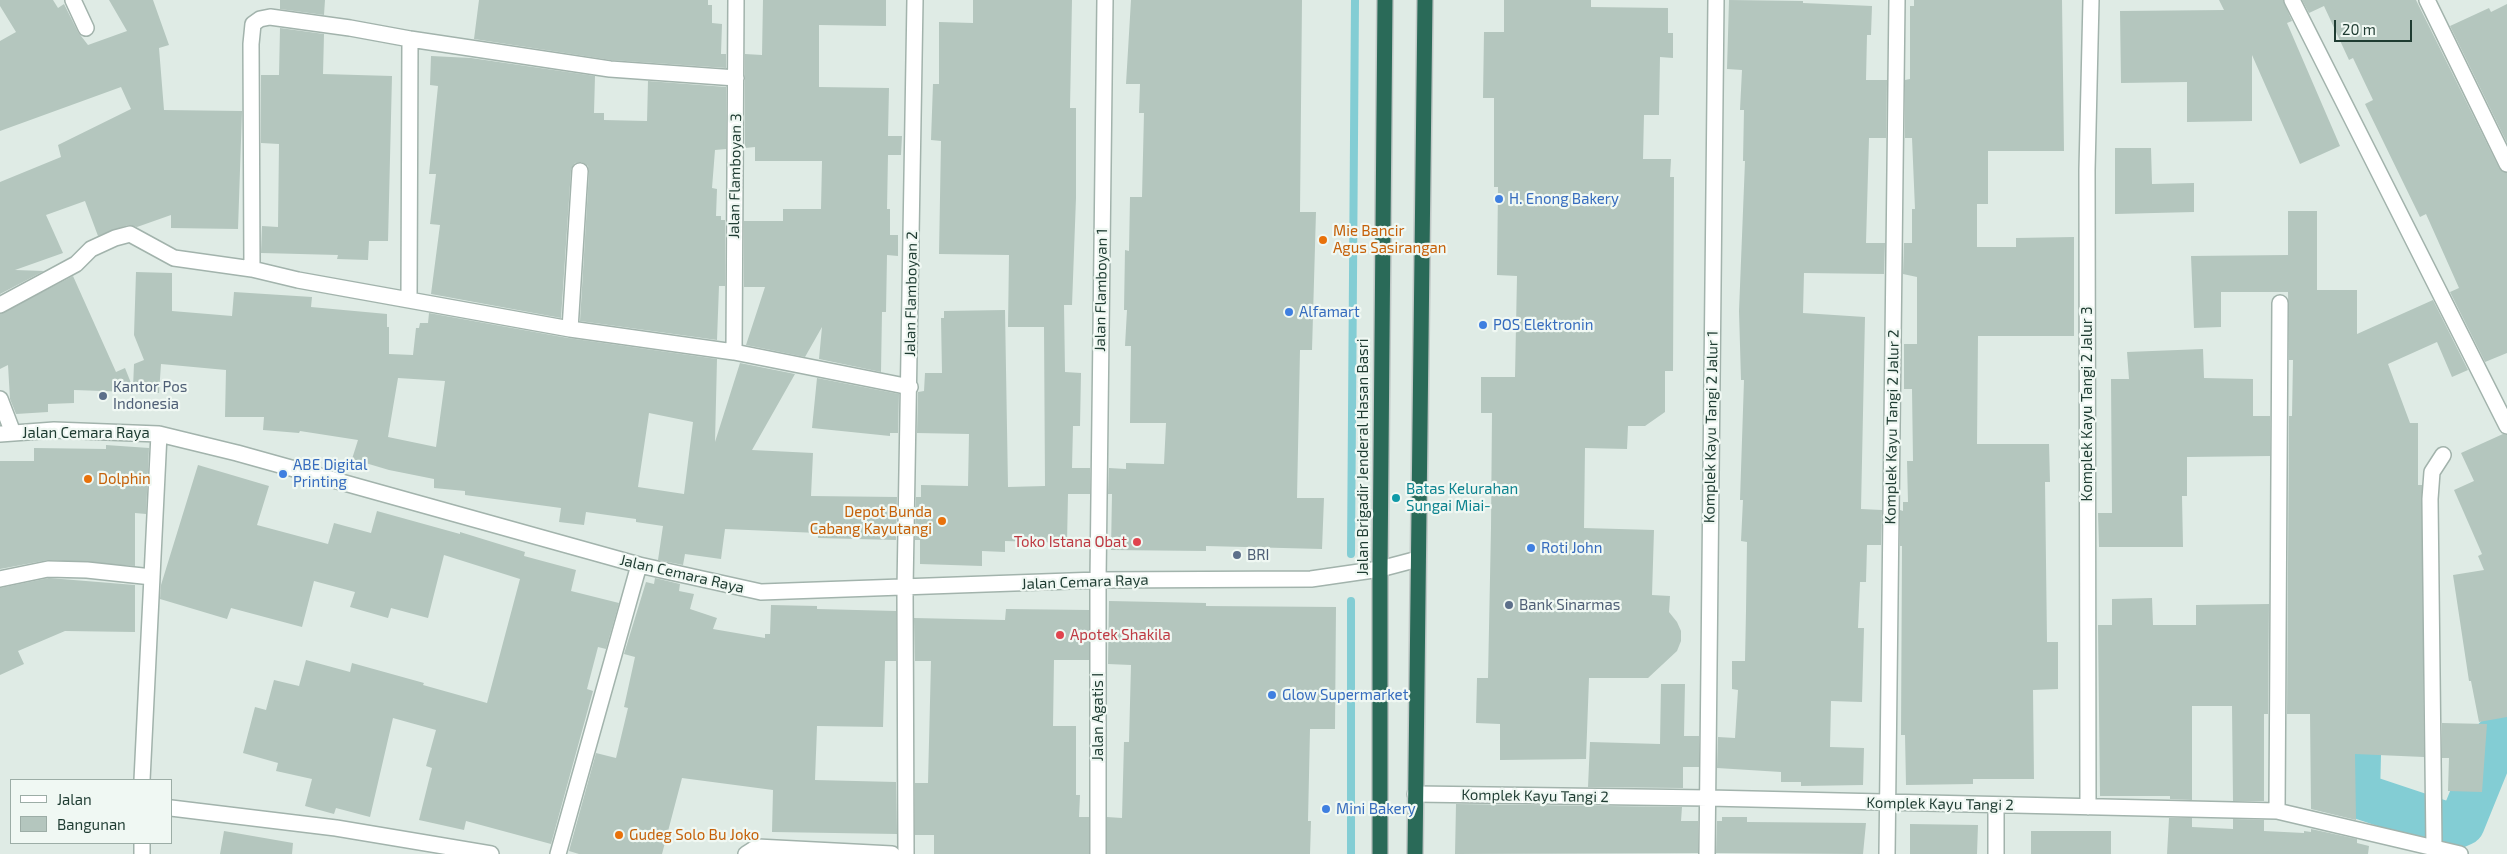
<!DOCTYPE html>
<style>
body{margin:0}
#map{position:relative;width:2507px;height:854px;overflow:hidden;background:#dfebe5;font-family:"Exo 2",sans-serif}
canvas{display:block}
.legend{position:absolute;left:10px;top:779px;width:162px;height:65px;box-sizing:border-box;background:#f0f8f3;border:1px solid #9cada6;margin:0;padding:6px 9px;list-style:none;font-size:15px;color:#1f3c32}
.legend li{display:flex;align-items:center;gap:10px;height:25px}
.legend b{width:25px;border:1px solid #9cada6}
.scale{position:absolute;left:2334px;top:20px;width:78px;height:22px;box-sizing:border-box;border:2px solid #1f3c32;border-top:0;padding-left:6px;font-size:15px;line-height:18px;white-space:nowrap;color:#1f3c32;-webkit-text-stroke:4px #f0f8f3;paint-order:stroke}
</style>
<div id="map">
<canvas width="2507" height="854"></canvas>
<ul class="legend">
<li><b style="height:6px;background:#fff"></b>Jalan</li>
<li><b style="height:14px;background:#b4c6be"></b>Bangunan</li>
</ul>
<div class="scale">20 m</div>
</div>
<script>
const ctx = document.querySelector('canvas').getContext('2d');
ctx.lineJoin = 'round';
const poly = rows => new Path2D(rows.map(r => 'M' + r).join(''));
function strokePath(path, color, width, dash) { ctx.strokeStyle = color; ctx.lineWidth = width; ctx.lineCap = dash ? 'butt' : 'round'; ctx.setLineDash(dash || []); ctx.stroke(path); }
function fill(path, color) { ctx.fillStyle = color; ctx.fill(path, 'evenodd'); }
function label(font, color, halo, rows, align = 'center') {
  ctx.font = font + ' "Exo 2",sans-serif'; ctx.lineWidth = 4.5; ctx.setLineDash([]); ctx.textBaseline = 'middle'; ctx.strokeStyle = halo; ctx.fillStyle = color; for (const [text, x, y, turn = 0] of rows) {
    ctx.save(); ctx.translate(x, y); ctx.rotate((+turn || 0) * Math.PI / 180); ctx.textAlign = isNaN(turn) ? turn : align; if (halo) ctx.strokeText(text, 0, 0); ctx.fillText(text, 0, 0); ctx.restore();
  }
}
const stream = poly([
 [1351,554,1355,0],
 [1351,854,1351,601]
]);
const river = poly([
 [2358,755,2357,795,2453,827,2462,823,2496,739,2507,733]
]);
const building = poly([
 [0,0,53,0,58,8,64,4,78,32,88,45,127,31,109,0,153,0,169,45,159,48,164,110,242,111,238,229,171,228,171,215,137,227,128,225,98,236,85,201,46,215,63,253,15,270,44,271,0,294,0,182,61,157,58,145,131,109,121,87,0,131,0,41,16,32,0,6],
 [280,0,325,0,324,15,280,9],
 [479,0,708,0,708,5,712,5,712,23,722,24,721,54,726,54,726,68,611,60,474,39],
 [763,0,886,0,886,26,819,25,819,87,889,88,888,136,902,136,901,155,888,155,887,209,890,209,890,235,898,235,898,256,887,255,886,312,882,312,881,372,819,359,822,327,805,357,746,345,765,287,744,287,744,221,783,221,783,209,821,209,822,161,755,161,755,147,745,148,745,54,762,55],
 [973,0,1072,0,1070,108,1076,108,1076,198,1072,305,1064,305,1065,372,1081,373,1080,426,1073,426,1072,468,1090,468,1090,494,1068,494,1067,543,1005,541,1005,552,982,551,982,566,920,564,920,540,915,540,916,497,921,497,921,485,968,486,969,434,917,433,918,392,924,391,925,373,942,373,941,318,944,318,944,311,1005,310,1008,487,1045,486,1044,327,1008,327,1009,255,939,254,941,141,931,140,933,84,939,84,939,22,973,23],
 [1131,0,1302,0,1300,212,1316,212,1312,350,1300,350,1297,498,1324,498,1322,549,1206,546,1206,551,1111,550,1112,494,1108,494,1109,468,1126,469,1126,463,1164,464,1166,423,1130,423,1131,346,1125,346,1127,310,1124,310,1125,250,1129,251,1130,197,1142,197,1144,113,1139,113,1140,84,1126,84],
 [1504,0,1591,0,1591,7,1668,8,1668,33,1673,33,1673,58,1660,57,1659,115,1644,115,1643,159,1671,159,1670,177,1674,177,1673,371,1665,371,1665,412,1645,426,1628,426,1627,449,1585,448,1584,528,1654,530,1652,595,1670,596,1669,612,1677,622,1681,631,1681,641,1677,651,1648,678,1589,678,1586,759,1500,760,1500,724,1476,723,1477,678,1488,678,1491,528,1492,413,1481,413,1481,377,1515,377,1517,276,1497,275,1498,187,1494,187,1494,98,1483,98,1484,32,1504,32],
 [1729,0,1803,1,1803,3,1872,6,1871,35,1867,35,1866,80,1887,80,1886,138,1869,138,1866,243,1885,243,1884,274,1804,273,1803,313,1865,317,1861,509,1882,510,1881,545,1867,545,1866,582,1860,582,1858,628,1864,628,1862,702,1831,701,1830,747,1864,748,1863,785,1801,786,1801,782,1781,782,1781,772,1717,768,1718,737,1735,738,1738,690,1732,689,1732,661,1745,661,1746,611,1747,542,1741,541,1743,500,1740,500,1744,380,1741,380,1739,311,1745,161,1743,161,1744,110,1740,110,1742,70,1727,69],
 [1914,0,2062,0,2064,151,1988,151,1988,204,1977,204,1977,247,2016,247,2016,238,2074,237,2074,336,1978,336,1977,444,2049,444,2050,482,2045,482,2047,642,2058,642,2058,689,2033,690,2034,779,1973,779,1973,784,1906,785,1905,735,1901,735,1902,546,1900,546,1900,510,1903,511,1903,502,1908,502,1907,461,1913,461,1912,389,1904,389,1904,344,1917,344,1917,277,1903,274,1904,243,1912,243,1912,209,1915,209,1912,138,1905,138,1905,80,1910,79,1910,6,1914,6],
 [2219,0,2283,0,2292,21,2287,23,2340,146,2300,164,2252,55,2252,121,2187,122,2187,82,2121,83,2120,11,2224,10],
 [2302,0,2416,0,2499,168,2507,173,2507,353,2485,362,2450,292,2459,288,2426,214,2420,217,2365,104,2373,100,2353,58,2349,60,2324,6,2309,13],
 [2507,4,2507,143,2450,26,2489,8,2491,12],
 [280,28,324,34,323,74,392,76,388,241,369,241,368,260,337,259,338,255,261,253,262,226,278,227,279,144,261,143,261,75,279,75],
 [431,56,471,58,595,76,594,113,604,113,604,120,647,121,648,81,726,87,726,149,715,150,712,188,717,189,716,216,721,216,721,220,725,220,725,286,719,286,717,340,580,321,589,172,588,166,581,162,575,163,571,170,561,318,431,294,440,225,430,224,436,174,429,174,438,86,430,85],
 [2115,148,2151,148,2152,184,2194,183,2194,212,2115,214],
 [2288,211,2317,211,2317,290,2357,290,2357,334,2433,300,2468,370,2452,377,2437,342,2388,364,2410,423,2418,423,2418,485,2422,485,2424,757,2355,754,2356,820,2311,809,2310,714,2287,714,2289,416,2292,416,2293,360,2289,360,2288,292,2221,292,2221,327,2194,328,2191,256,2288,255],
 [136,272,172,273,172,311,232,316,234,292,312,297,311,307,387,314,387,327,389,327,389,354,413,355,416,328,419,328,420,323,428,323,429,313,568,338,717,359,715,442,740,363,795,374,752,450,813,453,811,496,897,497,896,540,818,538,818,533,725,529,721,559,685,554,683,565,658,560,663,526,636,522,636,519,586,512,584,525,559,522,561,508,465,495,465,491,434,488,434,479,389,470,352,459,358,440,300,431,299,433,263,430,264,417,225,417,226,370,161,364,159,393,74,390,74,403,48,404,48,412,16,414,10,399,8,365,0,369,0,314,73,276,116,372,125,368,133,388,134,364,144,360,134,335],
 [398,378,445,381,436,447,388,437],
 [649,413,693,422,684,494,638,487],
 [2203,349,2204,378,2253,379,2253,416,2270,416,2270,456,2187,457,2187,496,2182,496,2183,547,2099,547,2098,513,2112,513,2111,379,2129,379,2127,352],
 [817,378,899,394,898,433,890,433,890,436,812,428],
 [2503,434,2507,435,2507,717,2479,722,2471,681,2469,681,2453,575,2484,570,2478,556,2482,554,2454,490,2474,481,2461,453],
 [106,445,149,448,146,514,135,513,135,566,48,560,0,569,0,461,34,461,34,448,106,449],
 [198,465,269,486,257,525,328,544,334,523,371,533,377,511,460,534,460,532,525,552,524,556,576,570,571,591,619,603,606,649,598,647,587,689,593,691,551,844,466,821,464,830,419,820,432,768,426,766,436,730,393,718,370,817,336,808,334,814,305,806,312,779,276,771,278,763,243,753,255,707,266,710,274,680,299,686,306,660,350,672,352,663,424,683,423,685,487,703,520,579,444,555,428,618,391,608,388,618,350,607,355,592,314,581,302,627,231,608,227,619,160,599,161,585],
 [49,578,135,585,135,632,65,631,18,651,24,664,0,675,0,588],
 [655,578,680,584,679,591,694,594,690,609,717,618,713,629,765,638,765,634,770,634,771,605,817,606,817,609,896,611,896,661,885,661,883,727,817,726,815,780,896,782,897,834,772,832,773,790,682,778,662,854,579,854,569,851,596,753,616,758,628,708,624,707,635,657,624,654,646,582,654,584],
 [2152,598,2153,625,2196,625,2196,605,2269,604,2268,714,2264,714,2264,801,2233,801,2232,706,2192,706,2192,800,2170,799,2170,796,2100,796,2098,625,2112,625,2112,599],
 [1109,601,1206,603,1206,606,1336,607,1335,729,1310,729,1308,821,1311,821,1310,854,1107,854,1107,817,1122,818,1124,742,1129,742,1131,665,1108,664],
 [1006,609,1089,610,1089,660,1054,660,1053,726,1076,726,1076,795,1080,795,1079,817,1089,817,1089,854,934,854,934,835,915,835,915,783,928,783,931,661,915,661,914,618,1005,620],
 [1661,684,1685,684,1684,736,1699,736,1699,767,1683,767,1683,788,1588,787,1590,742,1660,744],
 [2442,723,2487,724,2482,792,2448,791,2449,758,2442,758],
 [1456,804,1682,807,1681,821,1698,821,1698,853,1455,854],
 [1722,817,1747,817,1747,822,1866,823,1863,854,1716,853,1717,821,1722,821],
 [2169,818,2192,818,2192,827,2233,829,2233,819,2264,820,2264,831,2304,833,2304,831,2311,832,2311,829,2357,839,2357,843,2369,846,2368,854,2167,854],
 [1910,824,1978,825,1977,854,1910,854],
 [224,831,293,843,292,854,220,854],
 [2031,831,2111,831,2111,854,2031,854]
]);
const minor = poly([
 [73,0,86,28],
 [2292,0,2507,426],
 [2427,0,2507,164],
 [252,269,251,44,253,24,260,19,270,17,350,28,410,39,610,69,736,78],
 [409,299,410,39],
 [0,305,76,264,91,249,115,238,130,234,174,258,252,269,298,280,570,329,734,352,910,387],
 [570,329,580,171],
 [734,352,736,0],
 [0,399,13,433],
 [0,434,54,430,159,434,237,453,639,565,761,592,1098,580,1311,579,1380,569,1418,559],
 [0,579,48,569,87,570,152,577],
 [142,780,159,434],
 [1415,794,1708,798,2277,811,2460,854],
 [2088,807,2087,170,2091,0],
 [171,808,336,828,491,854],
 [2277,811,2280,303],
 [142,843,142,854],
 [2434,848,2430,499,2432,472,2443,455],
 [558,854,639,565],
 [746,854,757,847,892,854],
 [906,854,905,589,915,0],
 [1098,854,1098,580,1105,0],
 [1707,854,1716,0],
 [1887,854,1897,0],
 [1996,854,1996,805]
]);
const highway = poly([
 [1380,854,1380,569,1385,0],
 [1415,854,1425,0]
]);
const markers = [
 [1499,199,5,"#3f7fe0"],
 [1323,240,5,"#e8710a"],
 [1289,312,5,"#3f7fe0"],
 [1483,325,5,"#3f7fe0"],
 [103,396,5,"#5c6f8a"],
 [283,474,5,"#3f7fe0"],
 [88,479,5,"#e8710a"],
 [1396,498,5,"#0f9aa8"],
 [942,521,5,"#e8710a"],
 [1137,542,5,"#e0444e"],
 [1531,548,5,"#3f7fe0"],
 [1237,555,5,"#5c6f8a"],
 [1509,605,5,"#5c6f8a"],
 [1060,635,5,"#e0444e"],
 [1272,695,5,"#3f7fe0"],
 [1326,809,5,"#3f7fe0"],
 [619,835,5,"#e8710a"]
];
const streetNames = [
 ["Jalan Flamboyan 3",735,176,-89],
 ["Jalan Flamboyan 1",1101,290,-89],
 ["Jalan Flamboyan 2",911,294,-89],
 ["Komplek Kayu Tangi 2 Jalur 3",2087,404,-90],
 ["Komplek Kayu Tangi 2 Jalur 1",1711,427,-89],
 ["Komplek Kayu Tangi 2 Jalur 2",1892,427,-89],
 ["Jalan Cemara Raya",86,433],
 ["Jalan Brigadir Jenderal Hasan Basri",1363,457,-90],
 ["Jalan Cemara Raya",682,574,13],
 ["Jalan Cemara Raya",1085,582,-2],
 ["Jalan Agatis I",1098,717,-90],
 ["Komplek Kayu Tangi 2",1535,796,1],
 ["Komplek Kayu Tangi 2",1940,804,1]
];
const shopNames = [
 ["H. Enong Bakery",1509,199],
 ["Alfamart",1299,312],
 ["POS Elektronin",1493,325],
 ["ABE Digital",293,465],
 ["Printing",293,482],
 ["Roti John",1541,548],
 ["Glow Supermarket",1282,695],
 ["Mini Bakery",1336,809]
];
const foodNames = [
 ["Mie Bancir",1333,231],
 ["Agus Sasirangan",1333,248],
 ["Dolphin",98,479],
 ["Depot Bunda",932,512,"right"],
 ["Cabang Kayutangi",932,529,"right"],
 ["Gudeg Solo Bu Joko",629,835]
];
const serviceNames = [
 ["Kantor Pos",113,387],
 ["Indonesia",113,404],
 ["BRI",1247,555],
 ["Bank Sinarmas",1519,605]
];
const cultureNames = [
 ["Batas Kelurahan",1406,489],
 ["Sungai Miai-",1406,506]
];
const healthNames = [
 ["Toko Istana Obat",1127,542],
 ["Apotek Shakila",1070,635,"left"]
];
strokePath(stream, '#83cdd4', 8);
strokePath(river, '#83cdd4', 46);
fill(building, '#b4c6be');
strokePath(minor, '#a2b3ac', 18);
strokePath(highway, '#c0c8c6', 18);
strokePath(minor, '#fff', 15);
strokePath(highway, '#2a6a58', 15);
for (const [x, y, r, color] of markers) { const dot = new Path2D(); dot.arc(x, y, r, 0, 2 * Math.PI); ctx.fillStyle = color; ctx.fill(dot); strokePath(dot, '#f0f8f3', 2); }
label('15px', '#1f3c32', '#f0f8f3', streetNames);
label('15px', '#366cbe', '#f0f8f3', shopNames, 'left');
label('15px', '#c56008', '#f0f8f3', foodNames, 'left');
label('15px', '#4e5e75', '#f0f8f3', serviceNames, 'left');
label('15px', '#0d838f', '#f0f8f3', cultureNames, 'left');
label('15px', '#be3a42', '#f0f8f3', healthNames, 'right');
</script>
